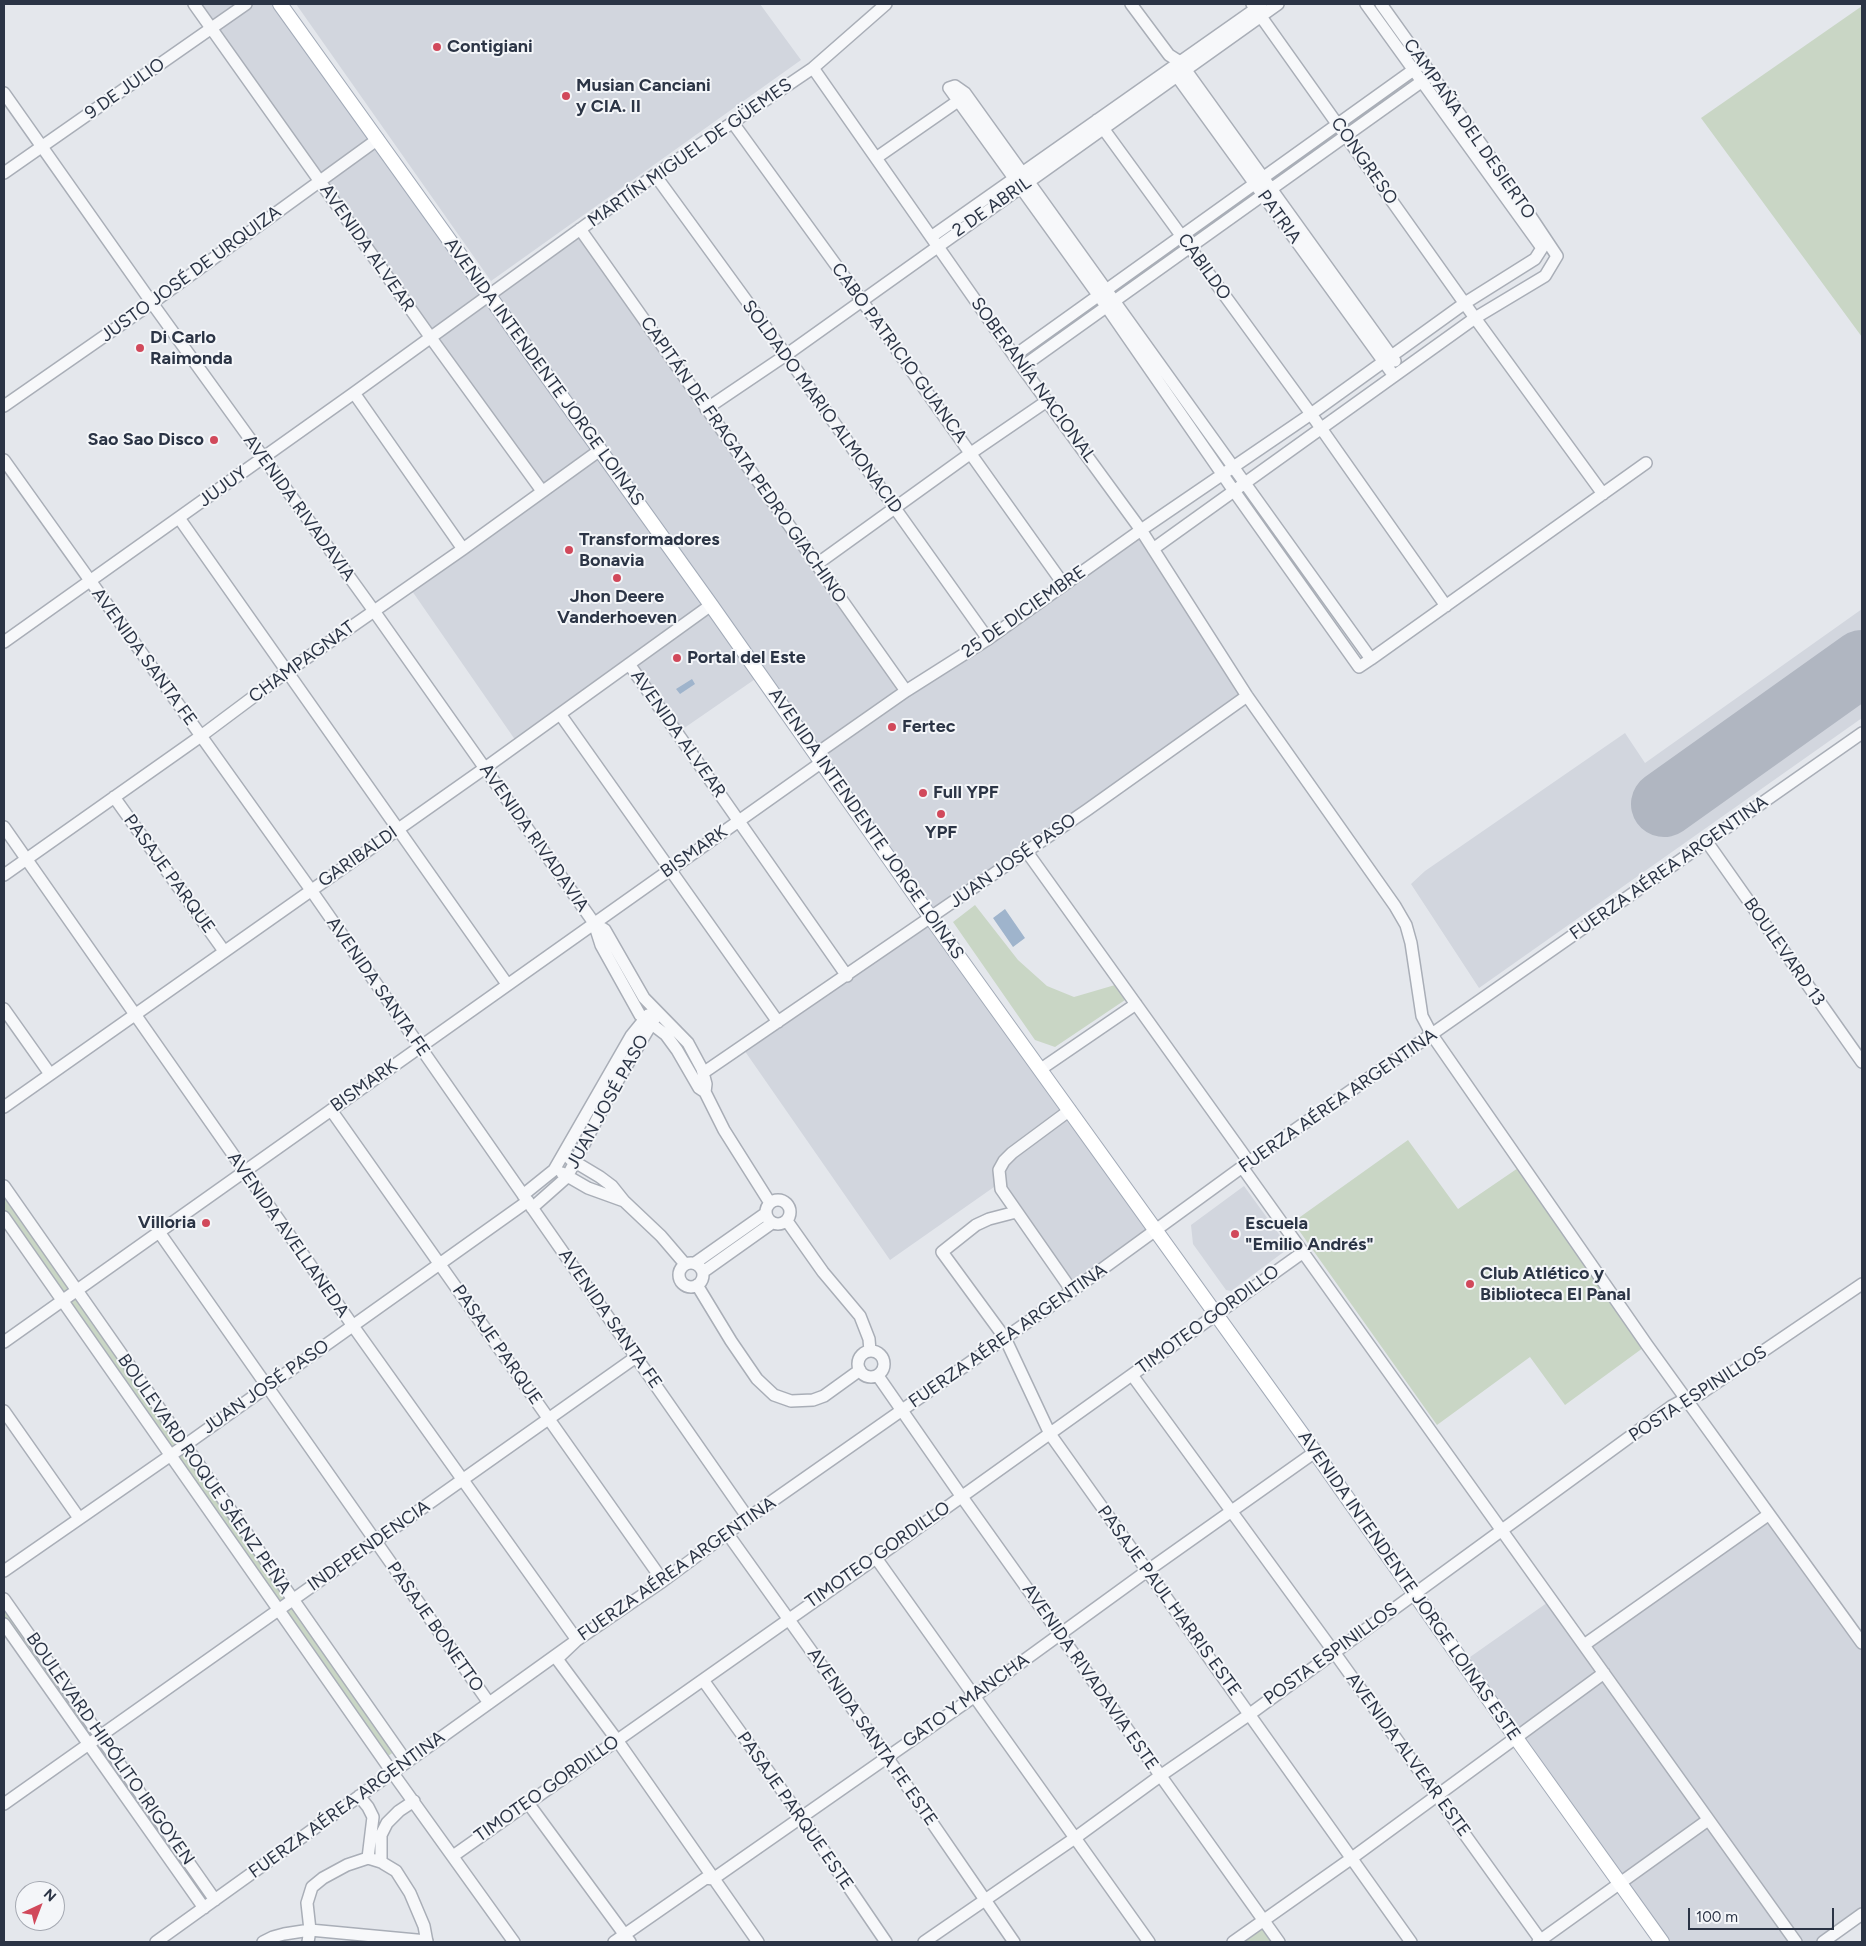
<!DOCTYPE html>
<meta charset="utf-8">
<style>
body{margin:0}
#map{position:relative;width:1866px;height:1946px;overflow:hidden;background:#e4e7ec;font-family:Figtree,sans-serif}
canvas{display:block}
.frame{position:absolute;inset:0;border:5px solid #2b3445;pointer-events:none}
.north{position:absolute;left:15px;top:1881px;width:50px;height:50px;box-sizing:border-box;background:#f4f6f9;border:1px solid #a4a8b1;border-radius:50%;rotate:43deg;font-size:14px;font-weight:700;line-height:20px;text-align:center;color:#2b3445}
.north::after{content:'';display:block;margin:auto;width:18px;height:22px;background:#d1495b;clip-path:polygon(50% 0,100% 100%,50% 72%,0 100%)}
.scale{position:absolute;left:1688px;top:1908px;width:146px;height:22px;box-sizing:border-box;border:2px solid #2b3445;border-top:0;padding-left:6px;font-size:15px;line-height:18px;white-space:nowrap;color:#2b3445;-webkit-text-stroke:4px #f4f6f9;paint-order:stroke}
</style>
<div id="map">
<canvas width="1866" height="1946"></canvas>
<div class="frame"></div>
<div class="north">N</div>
<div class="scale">100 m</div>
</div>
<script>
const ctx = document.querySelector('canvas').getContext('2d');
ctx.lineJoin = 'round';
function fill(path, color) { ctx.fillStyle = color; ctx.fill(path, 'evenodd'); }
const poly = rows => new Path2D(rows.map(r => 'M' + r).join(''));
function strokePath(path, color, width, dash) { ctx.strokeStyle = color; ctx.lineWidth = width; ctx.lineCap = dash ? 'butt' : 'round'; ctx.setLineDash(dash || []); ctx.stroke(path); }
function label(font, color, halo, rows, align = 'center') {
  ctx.font = font + ' Figtree,sans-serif'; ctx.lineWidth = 4; ctx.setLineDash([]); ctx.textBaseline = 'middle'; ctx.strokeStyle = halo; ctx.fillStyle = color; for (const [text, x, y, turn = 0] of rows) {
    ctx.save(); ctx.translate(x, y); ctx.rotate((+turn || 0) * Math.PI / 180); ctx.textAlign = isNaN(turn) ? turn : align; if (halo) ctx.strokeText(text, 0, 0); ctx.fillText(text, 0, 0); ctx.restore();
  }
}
const built = poly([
 [194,4,281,4,490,296,583,235,906,691,1141,530,1247,696,931,918,1155,1230,1072,1291,1016,1212,994,1187,890,1260,742,1047,931,918,761,675,677,733,629,664,518,744,410,588,542,491],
 [296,4,760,4,801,60,491,281],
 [1862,609,1862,718,1479,988,1411,884,1425,871,1625,733,1645,763],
 [1244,1186,1289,1248,1231,1291,1226,1290,1193,1244,1191,1225],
 [1768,1515,1862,1643,1862,1914,1823,1942,1662,1942,1463,1662,1551,1600,1583,1645]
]);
const green = poly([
 [1862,6,1862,337,1701,118],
 [975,905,1018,960,1047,986,1074,997,1115,985,1125,1000,1055,1047,1035,1040,953,922],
 [1408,1140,1458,1209,1521,1166,1647,1345,1565,1405,1530,1357,1437,1425,1293,1222],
 [4,1196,394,1752,388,1756,4,1209],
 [4,1599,215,1900,204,1908,4,1624],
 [1264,1921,1279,1942,1233,1942]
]);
const water = poly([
 [692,679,695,684,680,694,676,689],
 [1005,909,1025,938,1013,947,993,918]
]);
const runway = poly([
 [1664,804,1862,663]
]);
const minor = poly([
 [194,4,431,338,542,491],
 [1131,4,1169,55,1180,62,1395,361],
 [1252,4,1475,318,1603,494],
 [813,68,1022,367,1141,530,1247,696,1395,906,1406,925,1411,943,1422,1016,1432,1035,1647,1345,1862,1643],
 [1173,71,1394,376],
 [4,93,152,303,374,611,594,923,605,930,644,998,688,1043,702,1069,706,1084,705,1092],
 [1097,120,1311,414,1446,606],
 [733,123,862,301,1064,585],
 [876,158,958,101,965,100],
 [4,173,246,4],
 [655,175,786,355,988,639],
 [580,229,906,691],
 [931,237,1261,5],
 [1014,356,1419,66],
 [1022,367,1428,77],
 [354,393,463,549],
 [4,406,152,303,378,139],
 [706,409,786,355,1278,4],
 [4,460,311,890,748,1518],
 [179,518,507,984],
 [1153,549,1475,318,1545,276,1557,256,1501,172,1381,4],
 [817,564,971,453,1047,401],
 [4,642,354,393,655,175,813,68,886,4],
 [1371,659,965,93,955,86,949,88,1106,306,1234,491,1359,667,1371,659,1646,463],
 [629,664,847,976],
 [560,714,778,1022],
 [816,754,906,691,988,639,1141,530,1311,414,1465,303,1535,259,1542,248,1366,4],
 [114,797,224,951],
 [4,827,353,1326,577,1640,557,1659,617,1740,758,1942],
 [1707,842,1862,1062],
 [1027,852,1249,1162],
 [4,875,201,736,288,671,463,549,600,450],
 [594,923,601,945,640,1015,666,1035,677,1050,699,1088,705,1092,724,1130,770,1203],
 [4,1009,50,1074],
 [1041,1069,1136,1004],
 [703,1073,1087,810,1247,696],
 [4,1107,485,768,711,605],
 [331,1110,663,1581],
 [1070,1110,1012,1153,1004,1161,999,1170,1001,1189,1072,1291],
 [570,1159,600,1177,612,1186,624,1201,661,1236,685,1264],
 [1242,1167,1796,1942],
 [562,1173,588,1188,624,1201],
 [4,1186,406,1761],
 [523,1195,554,1170,631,1036,648,1015],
 '766 1212a12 12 0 1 1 24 0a12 12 0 1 1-24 0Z',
 [532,1208,567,1177,611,1092,655,1018],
 [1016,1212,989,1219,976,1225,942,1252,1005,1338,1050,1434,1411,1942],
 [4,1217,392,1772,514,1942],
 [787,1221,823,1272,860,1316,869,1339,870,1351],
 [159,1232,489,1703],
 '679 1275a12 12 0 1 1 24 0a12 12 0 1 1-24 0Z',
 [695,1263,766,1213],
 [703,1272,772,1223],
 [697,1285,731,1341,757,1379,774,1395,791,1401,813,1400,824,1396,860,1370],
 [4,1342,822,762],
 '858 1364a13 13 0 1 1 26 0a13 13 0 1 1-26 0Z',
 [1132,1375,1334,1652,1542,1942],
 [878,1376,962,1497,1279,1942],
 [4,1411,79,1518],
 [727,1533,887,1757,1014,1942],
 [876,1558,1149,1942],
 [4,1571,184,1446,528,1201],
 [4,1599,215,1900],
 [4,1624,204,1908],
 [1584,1645,1768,1515],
 [703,1680,801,1817,886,1942],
 [359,1796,368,1807,373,1817,368,1858],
 [528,1803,630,1942],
 [4,1804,636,1357],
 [453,1856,876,1558,1302,1253],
 [381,1862,381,1835,387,1823,399,1811,414,1801],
 [156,1942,577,1640,663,1581,748,1518,1072,1291,1249,1162,1862,733],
 [263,1942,273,1937,284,1934,310,1930,427,1941],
 [308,1942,310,1930,307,1903,312,1887,323,1878,347,1865,368,1858,381,1862,396,1871,410,1893,424,1926,427,1942],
 [614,1942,706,1878,713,1879,975,1696,1147,1571,1315,1452],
 [924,1942,1075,1838,1160,1776,1250,1714,1672,1406,1687,1398,1700,1394,1862,1284],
 [1233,1942,1352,1858,1604,1673],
 [1538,1942,1708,1820],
 [1823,1942,1862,1914]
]);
const major = poly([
 [280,4,711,605,931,918,1315,1452,1516,1738,1662,1942]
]);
const markers = [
 [437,47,5,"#d1495b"],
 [566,96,5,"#d1495b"],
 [140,348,5,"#d1495b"],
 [214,440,5,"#d1495b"],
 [569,550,5,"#d1495b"],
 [617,578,5,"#d1495b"],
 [677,658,5,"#d1495b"],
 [892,727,5,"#d1495b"],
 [923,793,5,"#d1495b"],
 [941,814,5,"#d1495b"],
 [206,1223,5,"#d1495b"],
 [1235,1234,5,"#d1495b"],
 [1470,1284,5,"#d1495b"]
];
const poiNames = [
 ["Contigiani",447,47],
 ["Musian Canciani",576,86],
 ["y CIA. II",576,107],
 ["Di Carlo",150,338],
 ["Raimonda",150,359],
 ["Sao Sao Disco",204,440,"right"],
 ["Transformadores",579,540],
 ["Bonavia",579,561],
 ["Jhon Deere",617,597,"center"],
 ["Vanderhoeven",617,618,"center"],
 ["Portal del Este",687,658],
 ["Fertec",902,727],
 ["Full YPF",933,793],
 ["YPF",941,833,"center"],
 ["Villoria",196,1223,"right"],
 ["Escuela",1245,1224],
 ["\"Emilio Andrés\"",1245,1245],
 ["Club Atlético y",1480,1274],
 ["Biblioteca El Panal",1480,1295]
];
const streetNames = [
 ["9 DE JULIO",125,89,-35],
 ["CAMPAÑA DEL DESIERTO",1469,129,55],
 ["MARTÍN MIGUEL DE GÜEMES",690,153,-35],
 ["CONGRESO",1364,161,55],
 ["2 DE ABRIL",992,207,-35],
 ["PATRIA",1279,217,54],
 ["AVENIDA ALVEAR",367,248,55],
 ["CABILDO",1204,267,54],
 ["JUSTO JOSÉ DE URQUIZA",191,274,-36],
 ["CABO PATRICIO GUANCA",899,353,54],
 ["AVENIDA INTENDENTE JORGE LOINAS",544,372,54],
 ["SOBERANÍA NACIONAL",1033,380,54],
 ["SOLDADO MARIO ALMONACID",822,407,54],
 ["CAPITÁN DE FRAGATA PEDRO GIACHINO",743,460,55],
 ["JUJUY",223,487,-36],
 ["AVENIDA RIVADAVIA",299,508,54],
 ["25 DE DICIEMBRE",1024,612,-35],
 ["AVENIDA SANTA FE",144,657,54],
 ["CHAMPAGNAT",302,662,-36],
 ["AVENIDA ALVEAR",678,734,55],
 ["AVENIDA INTENDENTE JORGE LOINAS",866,824,55],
 ["AVENIDA RIVADAVIA",534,838,55],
 ["BISMARK",694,852,-35],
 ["GARIBALDI",358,857,-35],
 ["JUAN JOSÉ PASO",1013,861,-35],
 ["FUERZA AÉREA ARGENTINA",1669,868,-35],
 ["PASAJE PARQUE",169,874,54],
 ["BOULEVARD 13",1784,952,55],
 ["AVENIDA SANTA FE",378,987,55],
 ["BISMARK",364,1086,-35],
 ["FUERZA AÉREA ARGENTINA",1338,1101,-35],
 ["JUAN JOSÉ PASO",608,1102,-61],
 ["AVENIDA AVELLANEDA",288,1235,55],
 ["AVENIDA SANTA FE",610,1319,55],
 ["TIMOTEO GORDILLO",1208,1320,-36],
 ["FUERZA AÉREA ARGENTINA",1008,1336,-35],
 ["PASAJE PARQUE",497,1345,55],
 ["JUAN JOSÉ PASO",266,1387,-35],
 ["POSTA ESPINILLOS",1698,1394,-33],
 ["BOULEVARD ROQUE SÁENZ PEÑA",204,1474,55],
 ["INDEPENDENCIA",369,1546,-35],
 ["TIMOTEO GORDILLO",878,1555,-35],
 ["FUERZA AÉREA ARGENTINA",677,1569,-35],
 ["AVENIDA INTENDENTE JORGE LOINAS ESTE",1409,1586,55],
 ["PASAJE PAUL HARRIS ESTE",1169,1601,54],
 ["PASAJE BONETTO",435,1627,55],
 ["POSTA ESPINILLOS",1331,1654,-36],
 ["AVENIDA RIVADAVIA ESTE",1090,1677,55],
 ["GATO Y MANCHA",966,1701,-35],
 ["AVENIDA SANTA FE ESTE",872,1737,55],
 ["BOULEVARD HIPÓLITO IRIGOYEN",110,1749,55],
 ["AVENIDA ALVEAR ESTE",1408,1755,54],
 ["TIMOTEO GORDILLO",547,1789,-35],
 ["FUERZA AÉREA ARGENTINA",347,1805,-36],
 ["PASAJE PARQUE ESTE",795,1811,55]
];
fill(built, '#d2d6de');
fill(green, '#c9d6c5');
fill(water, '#9fb4cc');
strokePath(runway, '#b0b6c1', 66);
strokePath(minor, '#a9aeb7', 14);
strokePath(major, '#a3abb8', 16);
strokePath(minor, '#f7f8fa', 11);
strokePath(major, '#fff', 14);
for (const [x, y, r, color] of markers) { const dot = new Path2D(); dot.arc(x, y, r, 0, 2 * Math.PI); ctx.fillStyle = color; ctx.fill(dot); strokePath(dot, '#f4f6f9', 2); }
label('bold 18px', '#2b3445', '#f4f6f9', poiNames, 'left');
label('18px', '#2b3445', '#f4f6f9', streetNames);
</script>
